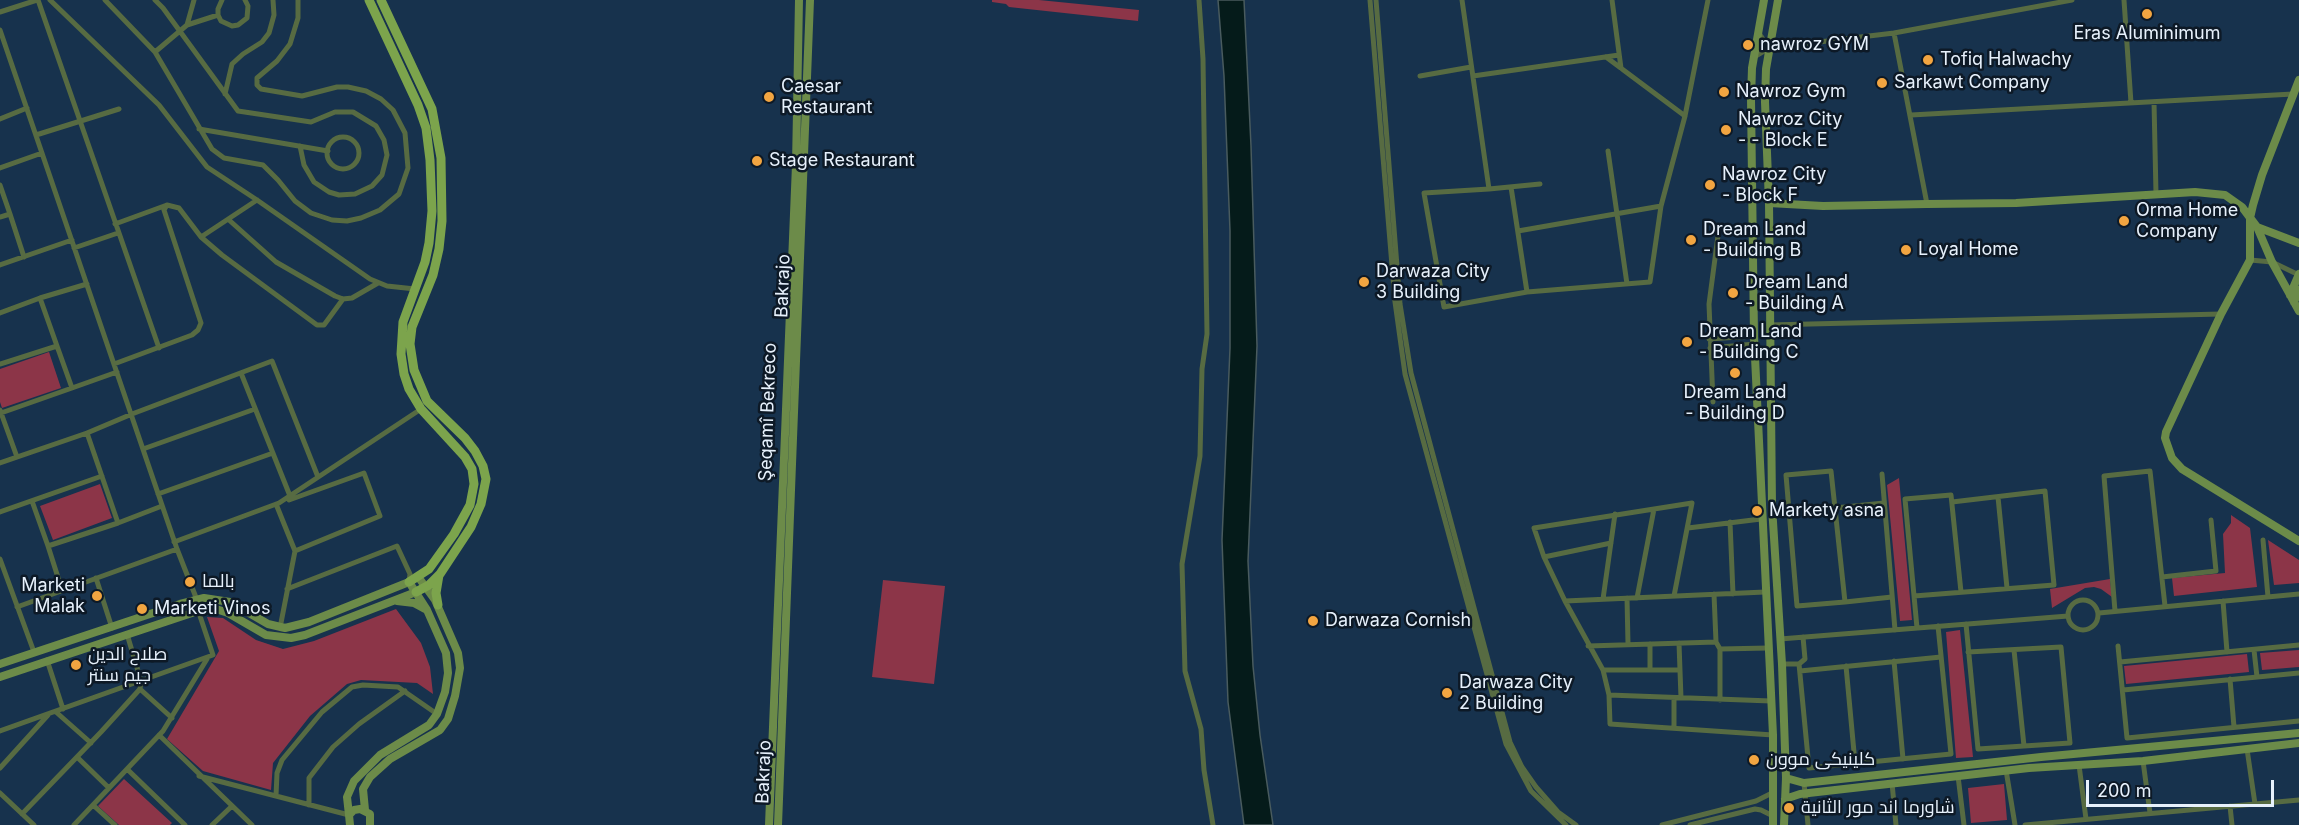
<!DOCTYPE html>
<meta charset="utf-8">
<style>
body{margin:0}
#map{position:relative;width:2299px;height:825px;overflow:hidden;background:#17324d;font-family:Inter,sans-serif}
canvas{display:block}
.scale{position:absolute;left:2086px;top:780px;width:188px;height:27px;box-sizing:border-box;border:3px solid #e7f1fc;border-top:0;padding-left:8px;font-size:18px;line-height:21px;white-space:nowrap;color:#e7f1fc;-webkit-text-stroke:4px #0d1926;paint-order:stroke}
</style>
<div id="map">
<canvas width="2299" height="825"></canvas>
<div class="scale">200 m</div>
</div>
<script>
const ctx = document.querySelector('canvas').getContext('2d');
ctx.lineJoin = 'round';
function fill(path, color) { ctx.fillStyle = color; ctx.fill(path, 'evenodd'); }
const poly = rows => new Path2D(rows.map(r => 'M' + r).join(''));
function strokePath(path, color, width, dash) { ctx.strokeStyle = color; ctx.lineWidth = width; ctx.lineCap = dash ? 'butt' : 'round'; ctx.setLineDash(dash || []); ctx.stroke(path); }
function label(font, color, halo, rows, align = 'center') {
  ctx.font = font + ' Inter,Cairo,sans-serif'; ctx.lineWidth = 5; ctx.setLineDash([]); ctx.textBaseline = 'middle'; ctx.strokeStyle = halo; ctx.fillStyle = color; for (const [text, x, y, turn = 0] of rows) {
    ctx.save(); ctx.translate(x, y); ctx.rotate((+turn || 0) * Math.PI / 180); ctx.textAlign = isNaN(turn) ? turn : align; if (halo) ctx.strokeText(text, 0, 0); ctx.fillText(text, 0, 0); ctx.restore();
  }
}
const green = poly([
 [992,0,1039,0,1139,10,1138,21,1009,7,1006,4,992,2],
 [49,352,61,388,2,408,0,402,0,369],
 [1899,478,1912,620,1900,621,1887,485],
 [100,484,112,518,53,540,40,506],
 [2231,515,2250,528,2257,587,2174,596,2172,578,2225,573,2223,534,2231,523],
 [2268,540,2299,560,2299,583,2274,585],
 [2110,579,2112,597,2101,589,2094,587,2085,588,2052,608,2050,589],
 [883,580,945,586,934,684,872,677],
 [396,609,421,643,430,667,433,694,417,683,361,680,347,684,310,716,273,763,271,790,203,771,167,739,219,651,207,617,223,618,256,640,283,649,314,641],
 [1960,630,1973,757,1956,758,1946,632],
 [2299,650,2299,667,2262,670,2260,653],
 [2247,654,2249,672,2126,684,2124,666],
 [124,779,172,823,170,825,119,825,98,806],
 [2004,784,2007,820,1971,823,1968,788]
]);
const water = poly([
 [1218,0,1244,0,1251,146,1257,346,1248,561,1253,666,1260,735,1273,825,1244,825,1228,702,1222,540,1230,348,1230,231,1224,76,1218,0]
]);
const street = poly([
 [38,0,159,348],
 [50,0,159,105,207,167,257,200,370,279,387,286,415,289],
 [105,0,155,52,212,149,224,158,263,165,278,180,295,201,311,213,332,220,347,221,361,218,380,210,399,194,408,168,405,133,393,110,381,99,366,91,348,87,337,87,302,96,261,89,257,85,257,78,277,61,290,44,298,18,298,0],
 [155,0,163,8,238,111,311,122,335,112,353,112,376,126,384,140,387,155,382,175,372,186,355,194,339,195,329,192,314,182,304,165,300,146],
 [222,0,218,9,218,15,221,21,232,26,238,25,247,18,248,6,245,0],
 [1199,0,1203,59,1207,334,1202,369,1200,456,1182,564,1185,671,1201,729,1204,770,1213,825],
 [1370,0,1395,302,1405,374,1506,744,1531,791,1566,825],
 [1376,0,1400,304,1411,373,1510,742,1522,767,1536,787,1558,812,1576,825],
 [1462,0,1489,189,1540,184],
 [1612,0,1621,68],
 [2124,0,2131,103],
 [0,12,37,0],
 [187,25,218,15],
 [0,30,177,549,197,600],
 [1758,32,1769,48],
 [1894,33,1927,204],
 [155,52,187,25,194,0],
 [1606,57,1685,116],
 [1754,57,1769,48,1894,33,2072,0],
 [1420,76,1471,67],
 [1473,76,1619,55],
 [225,94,232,64,243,54,262,42,269,33,274,15,273,0],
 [2154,102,2156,194],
 [1911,115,2293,94],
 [0,119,27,108],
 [199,129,328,151],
 [36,135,119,109],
 '327 153a16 16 0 1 1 32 0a16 16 0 1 1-32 0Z',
 [1608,151,1627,284],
 [0,168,42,153],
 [0,185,10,214,0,217],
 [1511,187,1527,292],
 [1489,189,1424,193,1444,307,1527,292,1650,282,1661,206,1685,116,1708,0],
 [10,214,24,257],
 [229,220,276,262,335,296,343,299,352,298,378,283],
 [115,224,167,205],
 [1518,231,1661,206],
 [201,237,222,255,317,325,324,325,343,299],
 [74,248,118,233],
 [2250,260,2272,262,2299,275],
 [0,265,72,240],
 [0,313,40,298],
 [1769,325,2221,314],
 [1709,339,1754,336],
 [1710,348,1755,344],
 [0,364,57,346,40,298,87,284],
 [114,364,192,335,198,330,201,323,164,210,167,205,179,208,201,237,257,200],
 [241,373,290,496],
 [72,388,117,372],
 [1713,402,1709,304,1719,228],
 [0,410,17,457],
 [1,413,72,388,57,346],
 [87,433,132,414,272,361,318,477],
 [143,449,255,409],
 [0,463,87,433,118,523,162,506],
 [1882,474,1895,630],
 [158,494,273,453],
 [1998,497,2007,588],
 [289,500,364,473,380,516,295,551],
 [32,501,48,546],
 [276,504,295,551,280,628],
 [1835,508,1884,503],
 [0,512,102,476],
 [1730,522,1733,594],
 [1688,528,1761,519],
 [2263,540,2268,597],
 [174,542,279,503,421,409],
 [1544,557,1611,543],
 [0,559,34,652],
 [2162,577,2216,571,2211,520],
 [96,578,112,628],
 [287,589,397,546,410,574,409,582],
 [62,590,48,546,118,523],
 [1714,594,1716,642],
 [1674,596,1692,503,1534,528,1544,557,1565,601,1603,670,1609,695,1610,724,1773,735],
 [1914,596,2054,585,2045,491,1952,502],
 [1627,598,1628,644],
 [1637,598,1654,509],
 [1603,599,1615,514],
 '2068 615a15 15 0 1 1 30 0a15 15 0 1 1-30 0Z',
 [1565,601,1765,592],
 [2223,601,2227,652],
 [1845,602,1831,471,1786,475,1797,606,1845,602,1892,597],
 [17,607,177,549],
 [2115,611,2104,476,2150,471,2165,606],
 [2099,613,2299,594],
 [1966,624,1978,749,2070,743,2061,647,1968,652],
 [1917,628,1905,499,1951,495,1961,592],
 [1803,637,1805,659,1799,664,1809,768,1951,754,1938,626],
 [1780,639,2068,616],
 [1679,643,1681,698],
 [1588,646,1716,642,1720,649,1768,648],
 [2118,646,2127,738,2299,721],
 [2014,650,2024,746],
 [2254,650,2257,677],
 [47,660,63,709],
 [1894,661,1903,759],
 [2120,662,2299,645],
 [1782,664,1799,664],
 [1846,666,1855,763],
 [1603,670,1680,670],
 [1650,670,1650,644],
 [1800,671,1941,657],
 [2230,679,2234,727],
 [140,689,172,718],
 [2123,690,2299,673],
 [1609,695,1771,701],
 [1720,700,1720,649],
 [56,712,91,743],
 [1674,728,1674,698],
 [0,731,213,655,198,610],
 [159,735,252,825],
 [2247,749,2255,804],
 [77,757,109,788],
 [2143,761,2150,813],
 [2079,765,2086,819],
 [0,768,48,715],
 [127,769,185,825],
 [2006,770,2015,825],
 [199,776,349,815],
 [1958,776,1964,825],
 [1804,783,1808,825],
 [1892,783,1896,825],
 [0,793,34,825],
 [276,796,277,773,282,760,322,712,352,687,363,685,398,687,437,714],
 [93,805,115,825],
 [309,805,309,778,333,747,359,724,405,691],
 [2230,806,2232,825],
 [22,814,101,732,140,689,141,681,127,634],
 [74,825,163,731,207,659],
 [212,825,232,806],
 [1662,825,1756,801,1774,792],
 [1690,825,1755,809,1761,810,1773,816],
 [2025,825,2299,800]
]);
const secondary = poly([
 [1764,0,1752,68,1751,99,1754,336,1773,735,1773,825],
 [1778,0,1766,69,1765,102,1769,203,1772,506,1782,664,1786,778,1784,825],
 [2299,80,2262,175,2253,205,2250,218,2250,260,2221,314,2166,432,2165,438,2172,458,2182,469,2299,541],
 [1769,203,1823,206,1927,204,2016,203,2195,192,2225,195,2242,207,2257,227,2272,262,2299,311],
 [2257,227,2299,243],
 [2290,295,2299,274],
 [2294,302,2299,290],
 [397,601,414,603,425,609],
 [0,664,180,604,204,598,230,602,268,624,285,628,309,622,409,582,427,610,446,653,448,673,445,692,437,714,429,725,380,755,354,781,347,797,349,815],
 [0,677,204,609,216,609,228,613,266,635,291,638,305,635,416,592],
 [1786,778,1804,783,2041,757,2299,733],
 [1785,799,1800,794,2029,768,2143,761,2299,743],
 [365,810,363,789,370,777,390,759,440,730,448,719,455,696,460,668,458,653,435,600,419,578],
 [350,825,349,815,354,810,360,809,370,814,370,825],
 [769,825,796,165,799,0],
 [778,825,810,0]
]);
const primary = poly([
 [369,0,418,105,426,128,430,160,432,211,429,243,425,262,403,322,401,354,404,374,409,389,421,409,465,457,472,469,474,484,470,505,454,534,429,569,409,582],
 [381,0,432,109,441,158,442,221,439,249,433,275,412,327,410,344,414,370,427,401,465,438,475,451,483,466,486,479,481,504,471,527,440,574,429,585,416,592],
 [438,605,436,593,439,575]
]);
const markers = [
 [2147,14,6,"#f2a541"],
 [1748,45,6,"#f2a541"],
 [1928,60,6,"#f2a541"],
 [1882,83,6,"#f2a541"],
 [1724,92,6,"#f2a541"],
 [769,97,6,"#f2a541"],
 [1726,130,6,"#f2a541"],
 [757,161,6,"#f2a541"],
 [1710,185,6,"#f2a541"],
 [2124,221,6,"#f2a541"],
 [1691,240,6,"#f2a541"],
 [1906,250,6,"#f2a541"],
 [1364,282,6,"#f2a541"],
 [1733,293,6,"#f2a541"],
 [1687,342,6,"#f2a541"],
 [1735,373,6,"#f2a541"],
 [1757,511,6,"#f2a541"],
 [190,582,6,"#f2a541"],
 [97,596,6,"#f2a541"],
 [142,609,6,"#f2a541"],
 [1313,621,6,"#f2a541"],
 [76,665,6,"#f2a541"],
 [1447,693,6,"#f2a541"],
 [1754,760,6,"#f2a541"],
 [1789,808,6,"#f2a541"]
];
const poiNames = [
 ["Eras Aluminimum",2147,34,"center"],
 ["nawroz GYM",1760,45],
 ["Tofiq Halwachy",1940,60],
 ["Sarkawt Company",1894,83],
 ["Caesar",781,87],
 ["Restaurant",781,108],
 ["Nawroz Gym",1736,92],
 ["Nawroz City",1738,120],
 ["- - Block E",1738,141],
 ["Stage Restaurant",769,161],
 ["Nawroz City",1722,175],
 ["- Block F",1722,196],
 ["Orma Home",2136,211],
 ["Company",2136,232],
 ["Dream Land",1703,230],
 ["- Building B",1703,251],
 ["Loyal Home",1918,250],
 ["Darwaza City",1376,272],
 ["3 Building",1376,293],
 ["Dream Land",1745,283],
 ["- Building A",1745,304],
 ["Dream Land",1699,332],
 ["- Building C",1699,353],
 ["Dream Land",1735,393,"center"],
 ["- Building D",1735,414,"center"],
 ["Markety asna",1769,511],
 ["بالما",202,582],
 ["Marketi",85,586,"right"],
 ["Malak",85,607,"right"],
 ["Marketi Vinos",154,609],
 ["Darwaza Cornish",1325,621],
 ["صلاح الدين",88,655],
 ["جيم سنتر",88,676],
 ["Darwaza City",1459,683],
 ["2 Building",1459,704],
 ["کلینیکی موون",1766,760],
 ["شاورما اند مور الثانية",1801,808]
];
const streetNames = [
 ["Bakrajo",783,286,-88],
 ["Şeqamî Bekreco",768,412,-88],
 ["Bakrajo",764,772,-88]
];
fill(green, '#8c3548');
fill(water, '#051b1a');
strokePath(water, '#495b5e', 1.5);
strokePath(street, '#576b42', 5);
strokePath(secondary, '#6c8b49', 8);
strokePath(primary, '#7ca44c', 9);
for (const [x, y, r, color] of markers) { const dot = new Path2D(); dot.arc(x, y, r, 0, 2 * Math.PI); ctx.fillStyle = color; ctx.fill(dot); strokePath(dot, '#0d1926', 2); }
label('18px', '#e7f1fc', '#0d1926', poiNames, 'left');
label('18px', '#e7f1fc', '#0d1926', streetNames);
</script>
